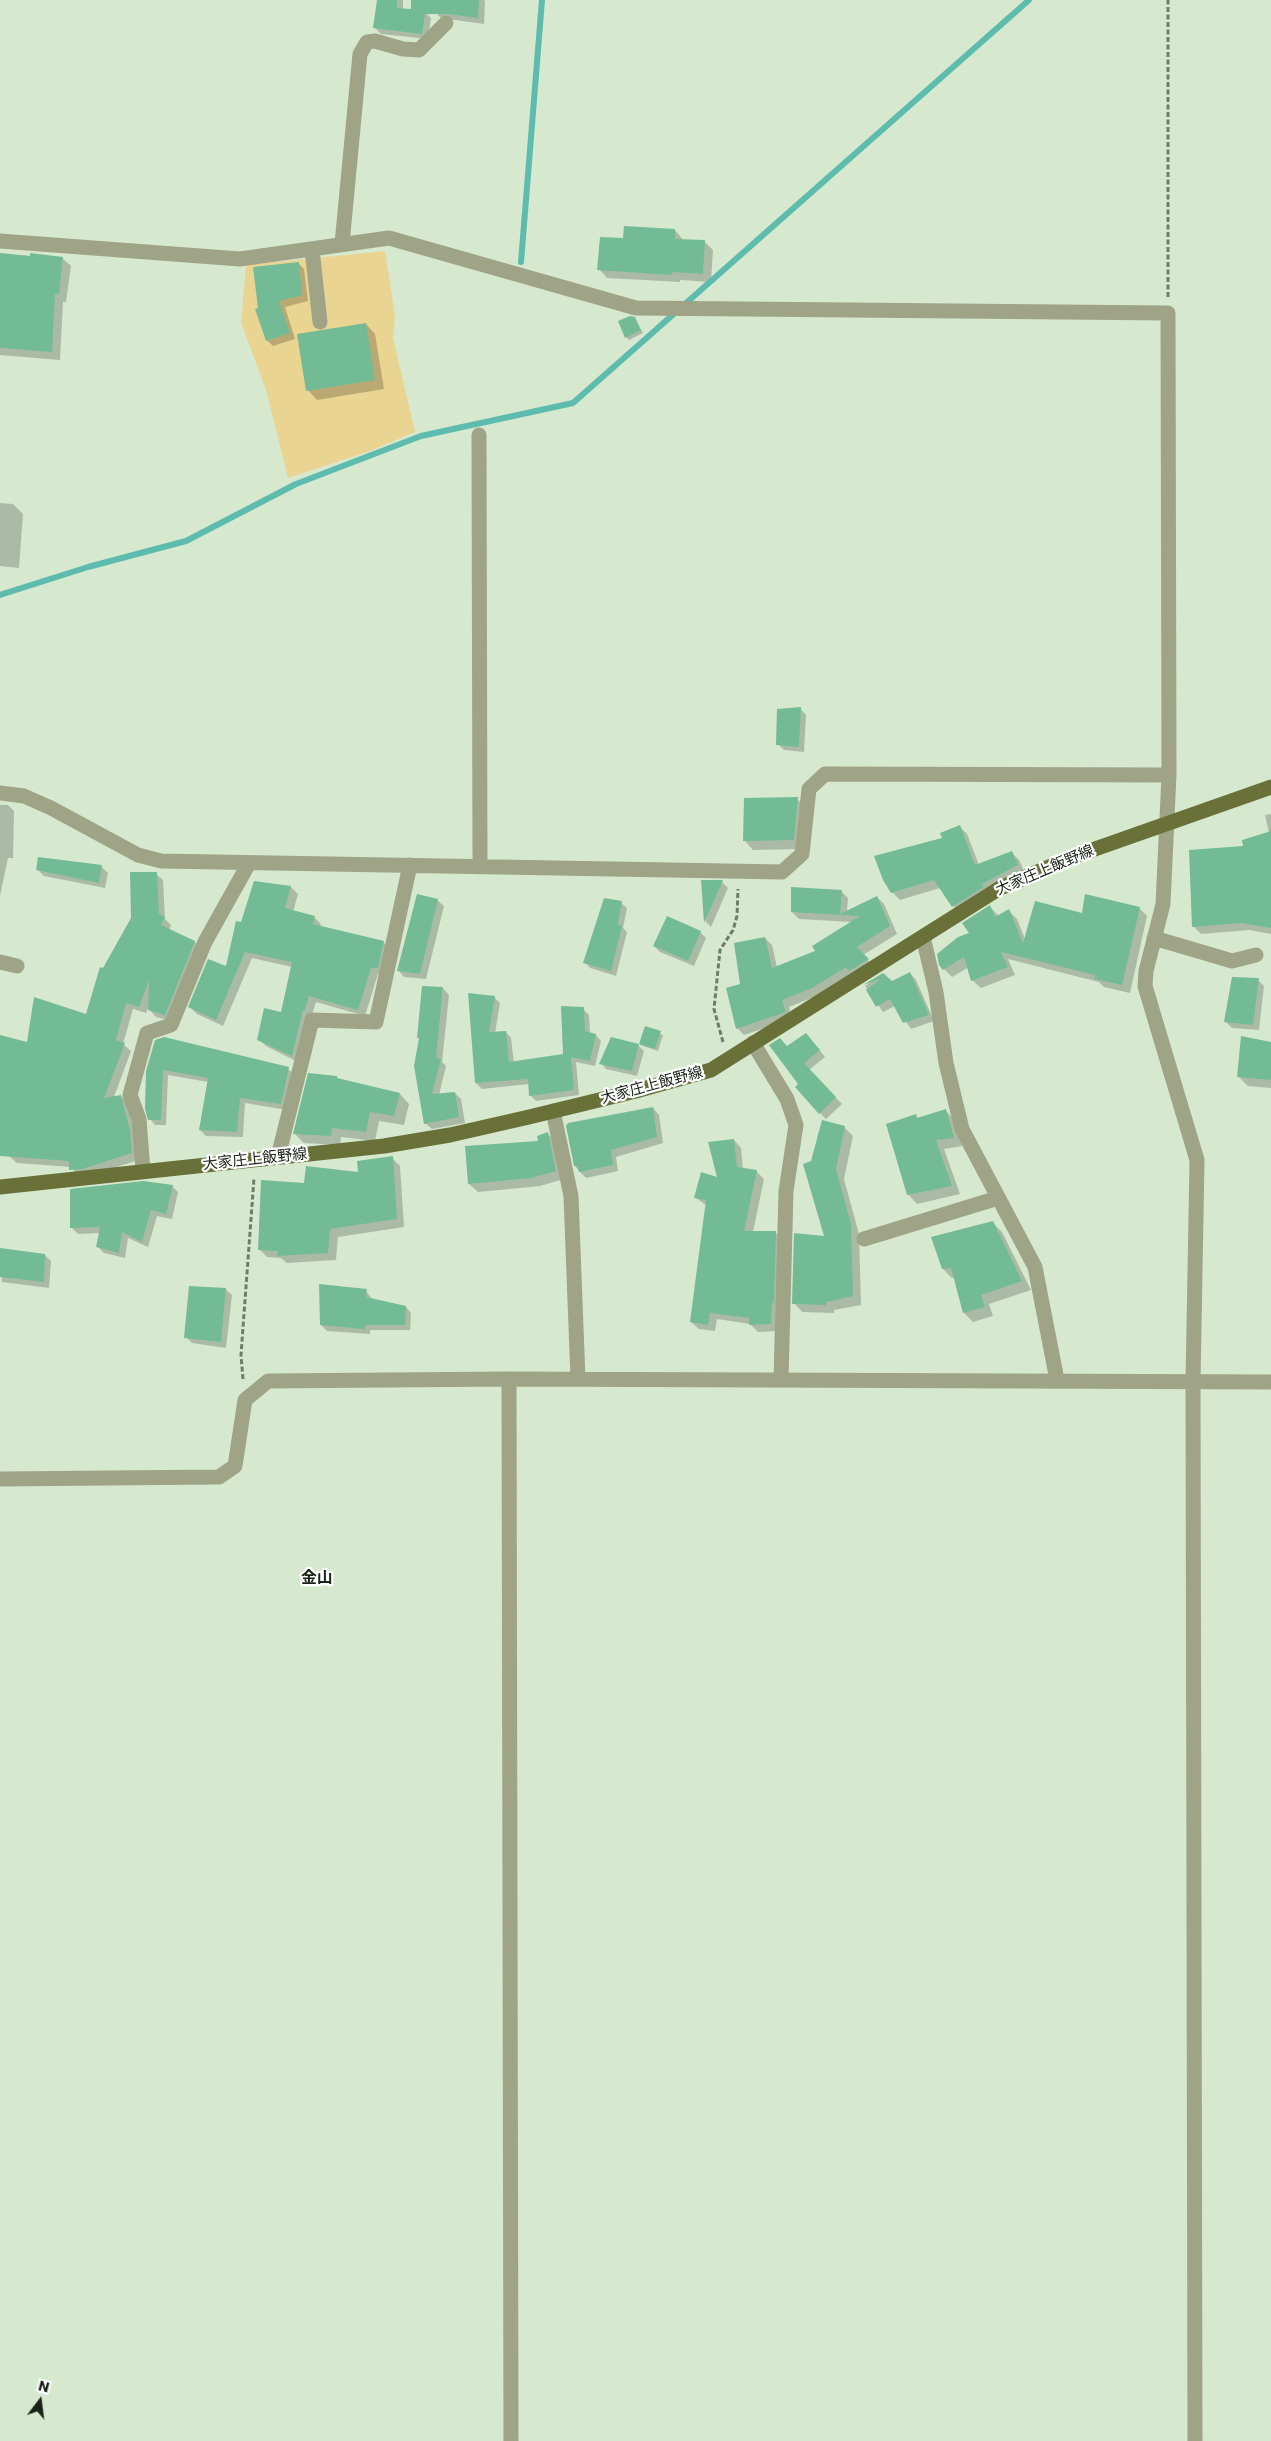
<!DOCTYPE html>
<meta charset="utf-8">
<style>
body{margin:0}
#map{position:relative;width:1271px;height:2441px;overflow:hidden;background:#d6e9cf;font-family:Poppins,sans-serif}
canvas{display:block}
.north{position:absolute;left:15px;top:2376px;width:50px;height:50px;-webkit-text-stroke:4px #fff;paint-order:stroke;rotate:15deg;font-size:14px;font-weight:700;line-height:20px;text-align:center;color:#1a2218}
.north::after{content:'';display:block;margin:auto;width:18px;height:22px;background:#1a2218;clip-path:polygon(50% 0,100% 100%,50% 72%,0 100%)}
</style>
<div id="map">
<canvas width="1271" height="2441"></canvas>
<div class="north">N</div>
</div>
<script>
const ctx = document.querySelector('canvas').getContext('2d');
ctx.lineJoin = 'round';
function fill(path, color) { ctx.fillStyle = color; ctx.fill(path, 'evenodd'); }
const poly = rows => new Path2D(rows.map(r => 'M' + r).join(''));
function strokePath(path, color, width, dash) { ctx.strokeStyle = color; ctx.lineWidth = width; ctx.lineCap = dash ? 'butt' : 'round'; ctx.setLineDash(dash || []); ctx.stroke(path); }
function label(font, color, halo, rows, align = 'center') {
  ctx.font = font + ' Poppins,"Noto Sans JP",sans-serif'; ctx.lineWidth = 4.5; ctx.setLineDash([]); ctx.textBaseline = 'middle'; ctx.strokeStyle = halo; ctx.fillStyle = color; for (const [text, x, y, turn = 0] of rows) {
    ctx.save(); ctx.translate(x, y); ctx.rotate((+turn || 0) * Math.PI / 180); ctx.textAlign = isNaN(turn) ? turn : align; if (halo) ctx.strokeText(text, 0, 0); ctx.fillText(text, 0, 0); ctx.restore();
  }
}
const green = poly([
 [385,251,395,316,393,338,415,432,370,451,288,478,266,390,241,323,246,265]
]);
const shadow = poly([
 [378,0,403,0,403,10,425,12,431,18,428,39,381,34,375,28],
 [439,0,484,0,485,2,484,24,455,20,444,21,438,15],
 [675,230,683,240,705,242,713,250,711,282,680,280,680,282,607,278,599,269,625,240],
 [0,254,62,258,71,266,66,302,63,302,60,360,0,355],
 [298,263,304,269,308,301,285,307,295,339,273,346,267,340,257,310],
 [634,318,643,333,629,340,626,337],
 [366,324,375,334,384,389,317,400,308,390],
 [0,503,13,504,23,514,19,568,0,566],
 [800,708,806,715,804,752,784,750,778,744],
 [797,799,807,808,803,849,753,850,744,840],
 [0,805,8,805,14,811,13,858,8,858,0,896],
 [1271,814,1271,934,1249,930,1201,934,1193,926,1245,847,1269,833,1265,815],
 [959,826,967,834,979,865,1011,852,1019,860,1025,873,960,914,940,888,900,900,892,892,943,839],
 [102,867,108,873,105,888,44,876,38,870],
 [156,874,163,880,165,919,171,925,169,930,195,942,201,949,172,1021,156,1017,148,1008,146,1013,133,1009,123,1044,131,1051,114,1097,121,1096,128,1103,137,1138,139,1160,90,1175,78,1176,71,1167,17,1163,10,1157,0,1132,0,1036,28,1044,87,1015,104,969],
 [703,881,722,882,728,888,711,927,706,922],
 [255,882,291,887,298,894,293,912,314,917,321,924,320,927,383,942,390,949,385,975,378,974,365,1016,316,1002,298,1062,266,1046,259,1039,282,1013,292,967,252,958,223,1026,197,1014,190,1007,227,967],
 [841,891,848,898,847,911,877,897,884,904,897,934,863,955,875,967,819,995,789,1007,792,1019,744,1035,737,1028,742,985,765,938,772,945,777,967,817,952,853,922,799,919,792,912],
 [437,900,444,906,426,979,404,977,398,970],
 [621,903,627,908,623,928,627,932,616,976,590,968,585,962],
 [990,907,999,916,1009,911,1017,919,1025,939,1139,908,1147,916,1130,993,1104,987,1099,982,1008,959,1015,975,981,988,972,980,969,967,952,977,944,969],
 [700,932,706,938,694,966,660,952,654,946],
 [910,973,916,980,934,1021,911,1029,895,1006,883,1012,865,986,883,974,892,982],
 [1258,980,1264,986,1259,1030,1232,1028,1226,1022],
 [443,988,449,995,442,1062,446,1066,439,1095,455,1093,461,1099,465,1123,432,1129,425,1123],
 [494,997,500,1003,495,1033,506,1032,511,1038,514,1063,564,1056,583,1009,589,1015,590,1034,596,1035,601,1041,595,1066,576,1062,579,1095,536,1101,530,1095,529,1084,482,1089,476,1083],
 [646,1028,663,1035,658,1051,640,1045],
 [164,1039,288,1069,294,1074,287,1110,245,1103,243,1137,206,1136,200,1130,208,1082,168,1075,166,1125,155,1125,150,1119],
 [812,1041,825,1057,809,1070,842,1104,826,1119,820,1113,787,1048],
 [1271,1043,1271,1088,1248,1086,1238,1076],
 [638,1045,644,1051,637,1076,606,1069,601,1063],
 [336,1077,339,1079,400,1094,409,1104,404,1125,379,1121,375,1141,341,1137,340,1145,304,1143,295,1134],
 [653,1108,659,1115,663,1143,616,1157,618,1171,586,1178,580,1172,575,1166],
 [946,1111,955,1120,962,1146,944,1149,960,1194,917,1204,908,1194,916,1116,919,1119],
 [844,1127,853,1136,844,1179,859,1234,861,1305,834,1310,834,1313,802,1312,794,1303,825,1238,812,1162],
 [548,1134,556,1142,564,1179,540,1186,478,1192,469,1184,540,1142],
 [734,1140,741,1148,743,1169,756,1171,764,1179,753,1232,775,1232,782,1239,778,1331,758,1332,750,1324,717,1319,715,1331,699,1329,691,1322,707,1206,695,1197,719,1178],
 [392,1158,400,1166,404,1227,338,1237,336,1260,287,1263,281,1258,267,1257,259,1249,306,1184,360,1173],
 [172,1186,178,1192,172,1219,157,1216,148,1247,128,1238,125,1258,104,1253,97,1246,100,1233,78,1234,72,1228],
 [993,1223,1002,1232,1031,1290,989,1304,993,1316,973,1322,964,1313,955,1277,952,1278,943,1269],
 [0,1249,45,1255,51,1261,49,1288,2,1282],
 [225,1289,232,1295,226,1348,192,1343,186,1337],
 [366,1291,372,1299,406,1307,411,1313,410,1330,370,1330,370,1334,327,1331,321,1325]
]);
const stream = poly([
 [521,262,542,0],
 [0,595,88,567,186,541,296,484,421,436,573,403,1029,0]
]);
const building = poly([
 [377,0,397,0,397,8,411,9,411,0,479,0,478,18,448,14,425,14,422,34,373,28],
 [624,226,675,229,675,239,705,240,703,274,672,272,672,275,597,270,600,237,623,238],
 [0,253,30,256,30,253,63,257,59,294,55,294,52,352,0,348],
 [299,262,302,295,279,301,290,333,266,341,255,309,258,308,253,267],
 [630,316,635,317,641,330,625,338,618,321],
 [366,323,375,380,306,391,297,334],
 [801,707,799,747,776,745,777,709],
 [798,797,794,840,743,841,744,798],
 [960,825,975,865,1012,851,1018,865,982,884,984,887,952,907,934,880,891,893,883,880,874,856,942,838,940,833],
 [1271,831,1271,928,1241,923,1192,927,1189,850,1243,846,1242,840],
 [38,857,102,865,99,883,36,870],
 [130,872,157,872,159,914,165,917,161,925,195,941,165,1015,148,1010,149,980,139,1007,126,1003,116,1040,125,1043,104,1098,121,1095,130,1130,132,1153,82,1169,69,1170,69,1161,0,1156,0,1035,27,1042,34,997,86,1014,100,967,103,968,131,918],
 [701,880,723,880,704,923],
 [254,881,291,886,285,908,315,916,313,924,384,941,378,968,371,968,358,1010,309,996,305,1010,303,1010,292,1056,257,1040,264,1008,281,1012,292,962,245,952,216,1020,188,1007,208,959,226,966,236,921,241,922],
 [791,887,842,890,840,914,877,896,890,926,857,947,869,959,849,971,846,967,812,988,782,1000,786,1012,736,1029,726,988,740,984,734,943,765,937,772,968,815,951,812,946,860,916,791,912],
 [417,894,438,899,420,974,397,971],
 [1085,894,1140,907,1122,985,1095,979,1095,975,1001,952,1008,967,971,981,964,957,943,970,939,965,937,954,958,937,969,933,962,923,990,905,995,917,1009,909,1023,943,1035,901,1082,913],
 [604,898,622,901,618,924,622,926,611,971,583,963],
 [667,916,701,931,688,961,653,946],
 [910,972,929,1015,903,1023,890,999,876,1007,866,990,881,979,863,985,883,973,892,981],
 [1232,977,1259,978,1253,1025,1224,1022],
 [422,986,443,987,436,1057,441,1059,432,1094,455,1092,459,1117,424,1124,414,1066,419,1038,417,1038],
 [468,993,495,996,489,1032,506,1031,509,1062,563,1054,561,1006,584,1007,585,1031,596,1034,590,1061,571,1057,574,1090,529,1096,528,1079,475,1083],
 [645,1026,661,1031,655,1049,639,1044],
 [806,1033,820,1050,804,1063,836,1097,819,1114,795,1087,798,1084,769,1045,780,1038,787,1046],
 [1241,1036,1271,1042,1271,1080,1237,1077],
 [164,1037,289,1067,281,1104,240,1098,237,1132,199,1130,208,1078,163,1070,161,1120,148,1120,145,1109,146,1071,155,1040],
 [611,1037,639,1044,632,1071,599,1064],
 [308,1073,337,1076,337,1078,400,1093,394,1116,370,1112,366,1132,332,1128,331,1136,293,1134],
 [653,1107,657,1137,611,1150,613,1165,579,1172,577,1166,574,1166,566,1126,568,1123],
 [946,1109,954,1138,936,1140,952,1186,907,1195,886,1124,916,1114,917,1118],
 [822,1120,845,1126,836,1169,851,1224,853,1296,826,1302,826,1305,792,1304,794,1233,824,1236,803,1164,811,1161],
 [548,1132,556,1171,531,1178,468,1184,465,1146,538,1141,537,1136],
 [734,1139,737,1167,757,1170,744,1231,776,1231,774,1303,772,1303,771,1324,749,1325,749,1318,710,1313,708,1325,690,1322,706,1200,694,1198,701,1172,717,1177,708,1142],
 [393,1156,397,1219,330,1229,328,1253,277,1256,278,1251,258,1250,261,1180,304,1183,306,1166,358,1172,357,1161],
 [143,1181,173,1185,166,1214,151,1210,142,1242,122,1232,119,1253,96,1247,100,1227,70,1228,70,1189],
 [993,1221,1022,1281,981,1295,985,1307,963,1313,951,1268,942,1269,931,1237],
 [0,1248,45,1254,44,1282,0,1277],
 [319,1284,367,1289,366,1297,406,1306,405,1325,365,1325,365,1329,320,1325],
 [189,1286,226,1288,221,1342,184,1338]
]);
const path = poly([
 [1168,297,1168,0],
 [723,1042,714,1009,720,950,733,930,737,916,738,889],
 [243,1379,241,1355,254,1178]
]);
const minor = poly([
 [0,241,240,259,389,238,636,308,1168,313,1169,775,1163,904,1146,971,1145,986,1197,1160,1193,1382,1195,2441],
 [342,244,360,54,367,42,375,41,403,49,419,50,446,23],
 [312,249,320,322],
 [479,435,480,867],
 [0,793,24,796,51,808,138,855,161,861,782,872,802,854,809,789,825,774,1169,775],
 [923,937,936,992,946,1063,962,1129,1035,1267,1057,1380],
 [1154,938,1232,961,1256,955],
 [0,962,17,966],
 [753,1043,787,1099,796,1125,786,1191,781,1379],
 [553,1111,571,1196,578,1379],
 [278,1157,312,1020,376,1022,410,865],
 [143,1171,139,1119,130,1095,147,1033,171,1025,205,942,249,863],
 [864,1239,998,1198],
 [509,1379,511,2441],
 [0,1479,219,1477,235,1466,245,1400,268,1381,509,1379,1271,1382]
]);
const major = poly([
 [0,1187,384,1146,450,1135,529,1117,636,1091,711,1070,1000,888,1075,856,1271,787]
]);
const streetNames = [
 ["大家庄上飯野線",1045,871,-23],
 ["大家庄上飯野線",652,1086,-15],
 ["大家庄上飯野線",255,1160,-6]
];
const neighbourhoodNames = [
 ["金山",317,1579]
];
fill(green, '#ead492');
fill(shadow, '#0003');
strokePath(stream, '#5dbcae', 6);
fill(building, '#72bb95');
strokePath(path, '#6f7c6b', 3, [5, 2.5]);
strokePath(minor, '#a0a487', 15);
strokePath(major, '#697038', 15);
label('15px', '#1a2218', '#fff', streetNames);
label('bold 16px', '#1a2218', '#fff', neighbourhoodNames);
</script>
